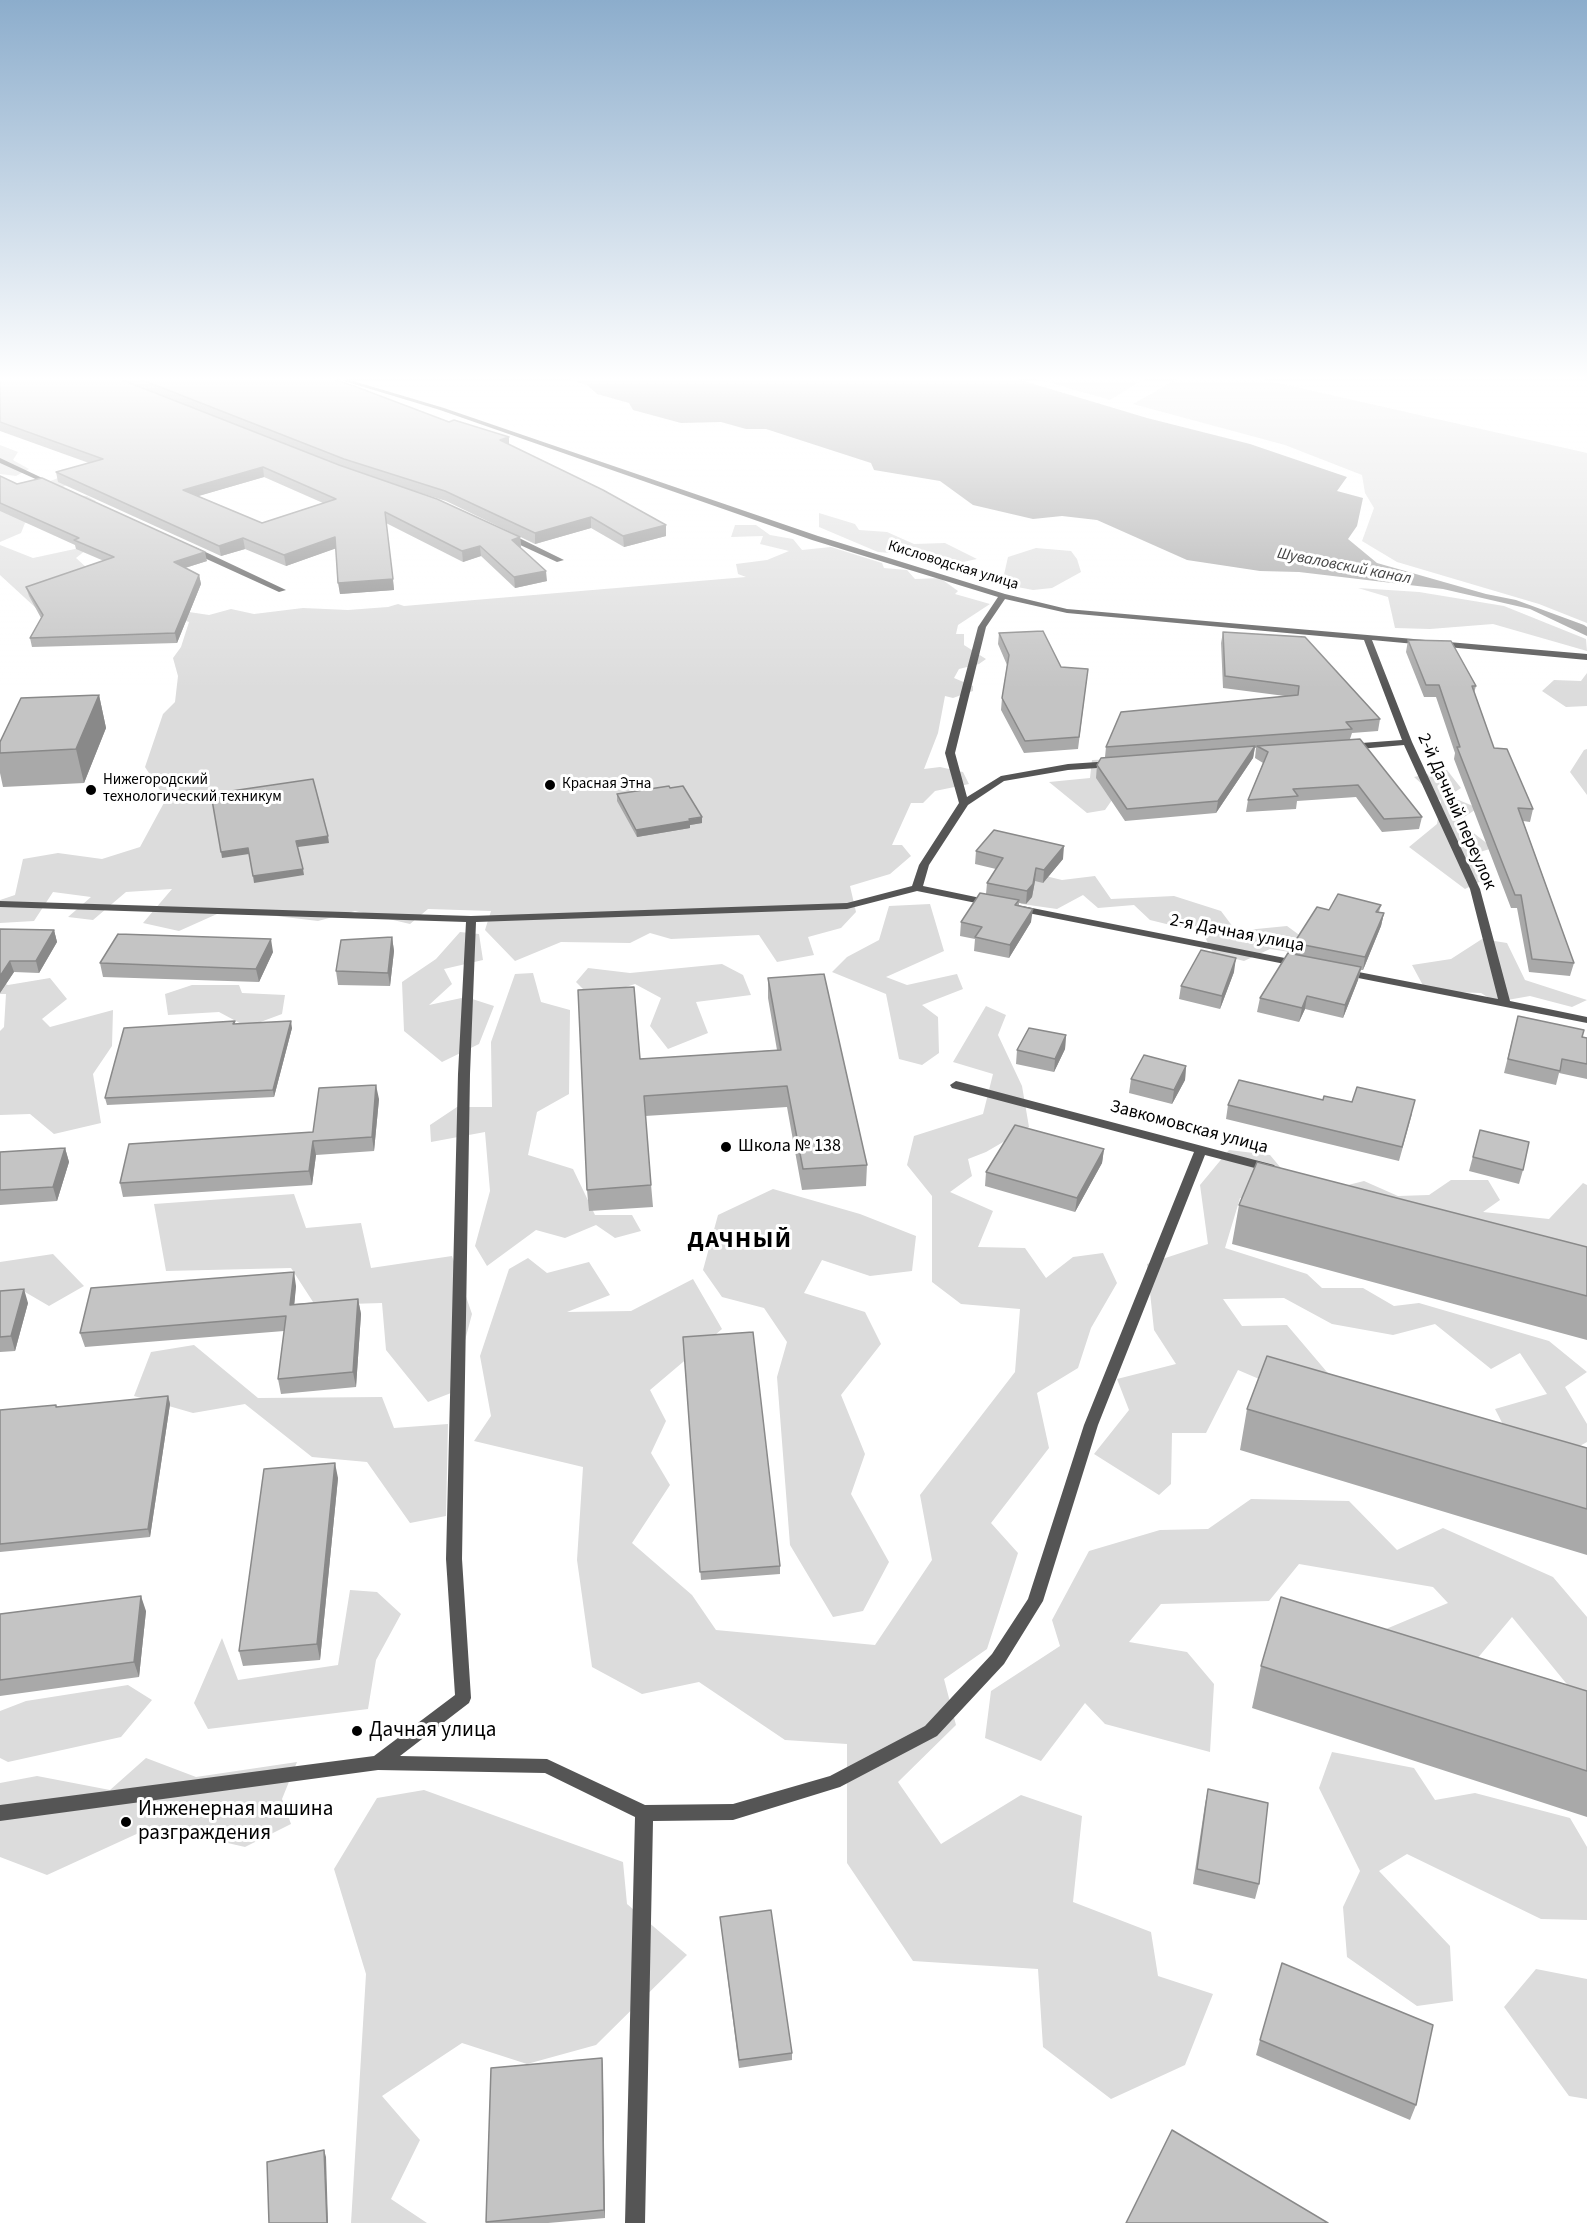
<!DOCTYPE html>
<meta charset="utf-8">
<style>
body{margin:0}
canvas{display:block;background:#fff}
</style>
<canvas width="1587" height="2223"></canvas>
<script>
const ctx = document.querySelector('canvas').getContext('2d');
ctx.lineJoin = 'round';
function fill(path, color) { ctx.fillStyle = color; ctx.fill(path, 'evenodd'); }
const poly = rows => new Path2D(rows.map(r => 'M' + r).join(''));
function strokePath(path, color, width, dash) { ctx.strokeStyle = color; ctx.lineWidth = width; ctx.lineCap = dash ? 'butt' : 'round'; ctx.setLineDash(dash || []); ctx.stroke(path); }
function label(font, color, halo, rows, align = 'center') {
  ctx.font = font + ' "Source Sans 3",sans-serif'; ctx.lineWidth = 6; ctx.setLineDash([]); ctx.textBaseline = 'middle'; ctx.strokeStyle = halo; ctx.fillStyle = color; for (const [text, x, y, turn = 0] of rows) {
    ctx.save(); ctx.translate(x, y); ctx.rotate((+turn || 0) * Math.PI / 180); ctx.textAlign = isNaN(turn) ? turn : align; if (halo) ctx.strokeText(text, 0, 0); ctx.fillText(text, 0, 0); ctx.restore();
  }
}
const green = poly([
 [1033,378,1146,378,1110,400],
 [1179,378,1256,378,1587,453,1587,623,1539,604,1397,562,1362,541,1374,508,1365,493,1362,475,1285,445,1133,404],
 [0,445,18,452,13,460,29,469,16,476,0,474],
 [58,478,71,482,52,494,87,496,96,501,63,516,25,523,21,533,0,542,0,501],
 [819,513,855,524,859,530,887,532,914,544,945,543,977,559,944,566,913,555,878,552,819,527],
 [735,525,756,525,770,535,793,539,802,550,831,547,882,563,884,568,907,570,915,579,940,578,958,591,955,594,990,604,958,625,956,634,964,634,964,645,986,659,979,664,959,669,954,678,973,686,973,691,953,698,945,696,938,733,924,769,940,767,963,772,969,784,935,791,923,803,911,803,892,845,902,845,911,856,890,874,850,886,856,912,841,928,808,937,814,955,777,962,759,935,671,939,650,933,630,943,561,942,515,961,485,930,491,911,428,909,410,924,355,911,318,921,226,910,179,931,143,923,172,889,126,892,93,920,68,917,91,897,53,892,34,921,0,923,0,900,15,895,23,859,58,853,102,859,140,847,166,799,145,767,163,714,175,702,178,676,173,658,181,647,189,622,168,615,189,612,209,615,231,609,254,614,303,608,348,610,388,607,398,604,404,606,746,577,738,574,736,564,767,560,789,551,760,544,763,536,731,537],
 [112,541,86,550,76,558,96,576,49,620,0,575,0,545,33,558],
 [1036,548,1071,551,1077,559,1081,572,1052,588,1033,590,1012,586,1003,579,1008,557],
 [1358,588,1419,592,1504,606,1586,639,1587,651,1493,624,1430,629,1395,628,1388,597],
 [1587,673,1587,706,1566,707,1542,691,1554,680,1581,681],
 [1587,749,1587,795,1570,772,1584,750],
 [1122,759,1126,780,1105,810,1087,813,1049,782,1090,778,1092,760],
 [1447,770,1461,788,1449,796,1478,808,1458,821,1493,848,1467,856,1491,876,1465,889,1409,847,1437,824,1441,801,1414,777],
 [1033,873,1062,880,1095,876,1111,899,1174,896,1221,911,1236,931,1287,926,1313,945,1296,953,1270,949,1244,961,1213,953,1203,933,1150,920,1134,905,1098,908,1083,895,1057,909,1022,904,990,883],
 [930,904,944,951,886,977,907,985,957,974,963,989,922,1005,938,1017,939,1053,922,1065,899,1059,886,994,832,972,847,957,879,940,889,906],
 [460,932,479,934,483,960,444,969,452,984,429,1005,466,997,494,1006,479,1044,442,1062,404,1031,402,982,436,959],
 [1482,939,1507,943,1525,980,1587,1000,1572,1007,1530,996,1496,1002,1481,993,1426,991,1412,965,1451,959],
 [722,964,743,975,751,995,696,1002,708,1033,668,1049,650,1026,661,998,635,984,592,998,576,982,588,968,630,973],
 [533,973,541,1002,570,1010,569,1094,537,1112,528,1155,573,1169,595,1215,632,1215,641,1231,615,1238,596,1225,565,1238,536,1230,487,1266,475,1246,490,1191,485,1132,431,1142,430,1125,457,1107,492,1107,491,1042,515,974],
 [50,978,67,999,42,1019,50,1027,113,1010,112,1046,93,1074,101,1123,54,1134,30,1114,0,1115,0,1031,4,1027,6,994,0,994,0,982,8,985],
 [192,985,239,985,242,993,285,995,282,1014,247,1027,219,1012,168,1015,165,994],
 [986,1006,1006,1015,998,1035,1022,1086,1029,1127,986,1152,968,1159,972,1176,950,1192,993,1211,978,1247,1025,1248,1046,1278,1073,1257,1103,1253,1117,1283,1091,1328,1078,1368,1037,1393,1049,1448,991,1523,1018,1553,987,1649,944,1679,956,1725,898,1782,941,1844,1021,1795,1082,1816,1073,1902,1151,1932,1158,1976,1213,1994,1185,2065,1111,2099,1043,2047,1038,1969,913,1961,847,1863,847,1744,785,1740,699,1682,642,1694,592,1667,577,1560,583,1467,474,1441,491,1416,480,1356,509,1269,528,1258,547,1273,589,1262,610,1295,567,1312,631,1311,693,1279,722,1329,650,1390,666,1421,651,1453,670,1485,632,1543,692,1595,716,1630,875,1645,932,1560,920,1495,1015,1372,1020,1309,961,1304,932,1282,932,1196,907,1165,914,1136,983,1114,993,1074,953,1062],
 [1229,1150,1270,1155,1291,1180,1284,1196,1240,1198,1225,1248,1307,1274,1322,1288,1363,1288,1394,1306,1419,1303,1549,1341,1587,1372,1565,1387,1587,1424,1587,1442,1561,1456,1512,1442,1495,1409,1547,1394,1520,1353,1491,1369,1435,1324,1393,1335,1332,1324,1284,1298,1223,1299,1242,1326,1287,1325,1338,1385,1306,1399,1238,1370,1206,1433,1172,1433,1171,1484,1159,1495,1094,1454,1129,1410,1117,1379,1176,1364,1154,1330,1147,1264,1208,1244,1200,1185],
 [1451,1180,1488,1180,1500,1200,1483,1212,1549,1219,1583,1183,1587,1185,1587,1262,1308,1195,1364,1181,1398,1196,1429,1195],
 [773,1189,860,1214,916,1236,912,1271,870,1276,822,1260,804,1293,865,1312,881,1344,841,1395,865,1454,851,1494,889,1562,863,1611,833,1617,790,1545,777,1377,787,1342,764,1308,722,1297,703,1270,718,1215],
 [294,1194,306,1228,361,1223,371,1268,452,1256,472,1314,451,1393,428,1402,386,1350,382,1303,315,1305,291,1268,166,1271,154,1204],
 [53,1254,84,1286,49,1306,25,1292,0,1296,0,1262],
 [194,1345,258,1398,382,1397,394,1428,448,1424,446,1516,410,1523,367,1462,312,1457,245,1404,193,1413,134,1396,151,1352],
 [1251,1499,1349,1501,1397,1550,1443,1528,1553,1577,1587,1617,1587,1693,1570,1688,1512,1617,1466,1672,1374,1634,1448,1603,1433,1587,1299,1564,1269,1601,1161,1604,1129,1642,1187,1652,1214,1684,1210,1752,1105,1724,1085,1703,1041,1761,985,1738,991,1691,1060,1646,1052,1620,1089,1551,1160,1530,1208,1529],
 [350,1590,377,1592,401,1614,376,1660,368,1709,208,1729,194,1703,222,1638,238,1680,338,1665],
 [128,1685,152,1700,121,1737,8,1762,0,1758,0,1711,26,1701],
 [1332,1752,1414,1768,1435,1800,1475,1793,1570,1818,1587,1847,1587,1920,1541,1919,1407,1854,1379,1871,1450,1946,1453,2001,1417,2006,1347,1957,1343,1907,1360,1871,1319,1788],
 [146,1758,196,1777,297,1762,282,1799,291,1824,245,1847,154,1826,47,1875,0,1857,0,1783,37,1776,110,1790],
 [424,1790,623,1862,627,1904,687,1955,596,2045,527,2064,462,2043,382,2096,420,2140,391,2199,427,2223,351,2223,366,1974,334,1869,377,1798],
 [1536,1969,1587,1979,1587,2099,1569,2096,1504,2007]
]);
const water = poly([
 [566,378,1014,378,1147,418,1250,444,1347,477,1337,491,1363,498,1357,526,1348,539,1377,563,1486,594,1516,600,1584,625,1587,627,1587,636,1530,609,1443,589,1299,572,1260,571,1187,560,1097,520,1062,516,1033,519,973,505,940,481,874,470,871,463,766,429,746,429,721,422,681,423,633,410,629,403,597,394,587,385]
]);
const street = poly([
 [334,378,343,378,444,408,818,536,1005,594,1067,609,1587,654,1587,660,1372,640,1412,742,1480,889,1510,1001,1587,1017,1587,1023,1343,975,1338,972,1343,969,1498,999,1470,889,1404,745,1348,750,1343,747,1348,744,1402,740,1364,640,1067,613,1005,599,986,627,955,753,967,797,1001,776,1068,764,1112,761,1117,764,1112,767,1068,770,1004,781,968,805,929,865,923,886,995,901,996,903,995,905,991,906,917,891,847,909,476,922,470,1074,462,1559,471,1698,469,1703,400,1756,547,1759,645,1805,733,1804,830,1776,925,1726,992,1654,1028,1599,1084,1425,1194,1152,952,1088,950,1085,956,1081,960,1082,1274,1165,1276,1168,1270,1172,1205,1155,1098,1425,1043,1601,1004,1664,937,1736,840,1787,733,1820,653,1821,645,2223,625,2223,635,1817,545,1773,378,1770,0,1821,0,1805,374,1756,455,1695,446,1559,458,1074,466,922,0,907,0,901,471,916,847,903,912,886,919,865,959,803,945,753,978,627,998,597,812,540,440,410,334,378],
 [0,458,55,484,57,485,51,486,0,463,0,458],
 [505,534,511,534,564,560,557,562,505,538,505,534],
 [189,547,195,547,286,590,279,592,189,551,189,547],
 [1017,905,1300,961,1305,964,1300,967,1013,910,1012,908,1017,905]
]);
const wall = poly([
 [0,378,329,378,509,444,666,536,624,547,591,528,535,544,446,501,405,488,520,537,521,548,547,581,515,588,481,556,463,562,386,523,394,590,340,594,336,548,286,566,245,549,221,556,58,482,56,472,89,463,0,431],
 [264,477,323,503,262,523,198,496],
 [0,476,17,484,207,561,185,568,199,575,201,584,177,643,32,647,30,638,41,618,29,596,26,587,104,561,76,549,75,545,0,511],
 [1223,632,1380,719,1378,731,1352,733,1350,739,1422,817,1419,829,1382,832,1356,797,1297,801,1296,809,1246,812,1248,800,1263,763,1255,758,1256,748,1255,748,1253,758,1216,813,1125,821,1096,778,1097,765,1105,757,1106,747,1285,696,1223,688,1221,643],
 [999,633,1061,667,1088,669,1078,749,1024,753,1001,710,1002,698,1007,665,998,644],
 [1408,640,1476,686,1474,693,1494,748,1533,809,1530,822,1523,821,1574,963,1570,976,1529,972,1517,908,1511,908,1454,759,1455,753,1436,697,1424,697,1406,652],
 [99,695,106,728,84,783,3,787,0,773,0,742],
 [617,794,702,823,690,825,690,828,637,837,617,801],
 [976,851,1063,859,1043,883,1035,881,1032,897,1026,904,1019,903,1019,906,1031,922,1009,958,974,951,975,939,960,936,961,922,986,894,987,883,996,869,975,864],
 [1381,905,1379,912,1384,913,1381,926,1363,970,1361,970,1358,980,1343,1018,1305,1009,1299,1022,1257,1012,1260,998,1293,954,1294,943,1329,910],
 [0,929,54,930,57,942,39,973,14,972,0,993],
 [392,937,394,951,390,986,338,985,336,971],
 [273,952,259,982,103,977,100,963],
 [1234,972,1220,1009,1179,999,1181,986],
 [768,978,867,1165,866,1186,802,1190,787,1107,645,1116,653,1207,589,1211,587,1190,640,1059,777,1050,768,998],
 [1518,1016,1587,1038,1587,1079,1559,1073,1556,1085,1504,1073],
 [235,1021,235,1024,292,1028,274,1097,107,1105,105,1098],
 [1066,1035,1065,1049,1054,1072,1016,1064,1017,1050],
 [1186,1066,1185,1080,1172,1104,1129,1093,1131,1079],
 [379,1099,374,1151,316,1155,312,1185,123,1197,120,1183,313,1132],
 [1323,1100,1352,1102,1412,1114,1399,1161,1226,1119,1228,1105],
 [1480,1130,1523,1170,1519,1184,1469,1171],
 [65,1148,69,1162,57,1201,0,1205,0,1152],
 [1104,1149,1102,1163,1075,1212,985,1186,986,1172],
 [1239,1205,1587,1247,1587,1340,1232,1244],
 [296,1286,294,1304,358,1299,361,1314,356,1387,281,1394,278,1379,284,1331,85,1347,80,1333],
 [0,1291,28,1303,15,1351,0,1352],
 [683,1337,780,1566,780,1574,701,1580],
 [168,1396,170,1404,150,1537,0,1552,0,1410,57,1407],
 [1247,1409,1587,1448,1587,1555,1240,1450],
 [338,1478,320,1660,243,1666,239,1651],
 [146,1611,139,1677,0,1696,0,1614],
 [1261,1666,1587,1691,1587,1817,1252,1708],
 [1208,1789,1259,1884,1255,1899,1193,1884,1205,1804],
 [720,1917,792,2053,792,2060,739,2068],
 [1260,2040,1416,2105,1410,2120,1256,2055],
 [602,2058,605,2218,548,2223,486,2223,491,2068]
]);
const shadedWall = poly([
 [509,437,509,447,500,440],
 [263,467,264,477,185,500,183,490],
 [591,517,591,528,535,544,535,533],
 [666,525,666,536,624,547,623,536],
 [335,537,337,548,286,566,284,555],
 [520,537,521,548,512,540],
 [243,538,245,549,221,556,219,546],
 [480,546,481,556,463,562,462,551],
 [205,552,207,561,175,571,174,562],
 [546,571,547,581,515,588,514,577],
 [199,575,201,584,177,643,175,633],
 [393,579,394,590,340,594,338,583],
 [99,695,106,728,84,783,76,749],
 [1255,746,1253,758,1216,813,1218,801],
 [702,817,702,823,690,825,690,828,637,837,636,830],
 [328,836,329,843,298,847,296,841],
 [1064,846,1063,859,1043,883,1044,870],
 [248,848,249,854,222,858,221,852],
 [1036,868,1035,881,1032,897,1026,904,1027,891],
 [303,869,304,875,254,883,253,876],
 [1033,909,1031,922,1009,958,1010,945],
 [1384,913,1381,926,1363,970,1365,957],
 [54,930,57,942,39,973,36,961],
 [392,937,394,951,390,986,388,973],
 [271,939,273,952,259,982,256,969],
 [1236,958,1234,972,1220,1009,1222,996],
 [10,961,14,972,0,993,0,976],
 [1361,967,1358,980,1343,1018,1345,1005],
 [1307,996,1305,1009,1299,1022,1302,1008],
 [291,1021,292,1028,274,1097,273,1090],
 [1066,1035,1065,1049,1054,1072,1055,1059],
 [1186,1066,1185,1080,1172,1104,1174,1090],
 [376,1085,379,1099,374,1151,372,1137],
 [313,1141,316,1155,312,1185,309,1171],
 [65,1148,69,1162,57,1201,53,1187],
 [1104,1149,1102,1163,1075,1212,1077,1198],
 [294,1272,296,1286,293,1319,290,1305],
 [24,1289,28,1303,15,1351,11,1336],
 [358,1299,361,1314,356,1387,353,1372],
 [168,1396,170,1404,150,1537,148,1529],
 [335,1463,338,1478,320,1660,317,1644],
 [141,1596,146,1611,139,1677,134,1662],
 [602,2058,603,2066,605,2218,604,2210],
 [324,2150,326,2157,328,2223,327,2223]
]);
const building = poly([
 [0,378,117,378,339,465,437,499,520,537,512,540,546,571,514,577,480,546,462,551,385,512,393,579,338,583,335,537,284,555,243,538,219,546,56,472,103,459,0,422,0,378],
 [263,467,336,499,262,523,183,490,263,467],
 [137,378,329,378,354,386,449,422,454,420,509,437,500,440,603,490,666,525,623,536,591,517,535,533,445,491,344,459,137,378],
 [0,476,17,484,42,478,205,552,174,562,199,575,175,633,30,638,43,615,26,587,114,557,74,540,79,538,0,503,0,476],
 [1043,631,1061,667,1088,669,1079,737,1025,741,1002,698,1009,655,999,633,1043,631],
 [1223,632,1305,637,1380,719,1346,722,1352,729,1106,747,1121,712,1298,695,1299,686,1225,676,1223,632],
 [1408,640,1451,641,1476,686,1472,686,1494,748,1507,749,1533,809,1518,808,1574,963,1532,959,1521,895,1515,895,1457,747,1460,747,1439,685,1426,685,1408,640],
 [99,695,76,749,0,753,0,742,21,698,99,695],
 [1360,739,1422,817,1384,819,1358,785,1293,789,1298,796,1248,800,1268,752,1257,746,1360,739],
 [1255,746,1218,801,1127,809,1097,765,1101,758,1255,746],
 [313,779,328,836,296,841,303,869,253,876,248,848,221,852,211,794,313,779],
 [669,786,670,788,683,786,702,817,689,819,690,821,636,830,617,794,669,786],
 [994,830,1064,846,1044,870,1036,868,1033,884,1027,891,987,883,1003,858,976,851,994,830],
 [980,893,1019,900,1015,905,1033,909,1010,945,975,937,982,927,961,922,980,893],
 [1338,894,1381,905,1376,912,1384,913,1365,957,1294,943,1317,907,1329,910,1338,894],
 [0,929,54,930,36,961,10,961,0,976,0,929],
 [118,934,271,939,256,969,100,963,118,934],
 [392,937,388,973,336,971,341,940,392,937],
 [1201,950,1236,958,1222,996,1181,986,1201,950],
 [1288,953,1361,967,1345,1005,1307,996,1302,1008,1260,998,1288,953],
 [824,974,867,1165,803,1169,787,1086,644,1096,651,1185,587,1190,578,990,634,987,640,1059,781,1050,768,978,824,974],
 [1518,1016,1584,1030,1582,1037,1587,1038,1587,1064,1562,1059,1560,1071,1508,1059,1518,1016],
 [235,1021,233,1024,291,1021,273,1090,105,1098,124,1028,235,1021],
 [1029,1028,1066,1035,1055,1059,1017,1050,1029,1028],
 [1144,1055,1186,1066,1174,1090,1131,1079,1144,1055],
 [1239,1080,1323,1100,1324,1096,1352,1102,1357,1087,1415,1100,1402,1147,1228,1105,1239,1080],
 [376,1085,372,1137,313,1141,309,1171,120,1183,129,1144,313,1132,319,1088,376,1085],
 [1015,1125,1104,1149,1077,1198,986,1172,1015,1125],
 [1480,1130,1529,1142,1523,1170,1473,1157,1480,1130],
 [65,1148,53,1187,0,1190,0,1152,65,1148],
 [1257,1162,1587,1247,1587,1296,1239,1205,1257,1162],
 [294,1272,290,1305,358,1299,353,1372,278,1379,286,1316,80,1333,91,1288,294,1272],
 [24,1289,11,1336,0,1337,0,1291,24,1289],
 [753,1332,780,1566,700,1572,683,1337,753,1332],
 [1267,1356,1587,1448,1587,1509,1247,1409,1267,1356],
 [168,1396,148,1529,0,1544,0,1410,56,1405,56,1407,168,1396],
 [335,1463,317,1644,239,1651,264,1469,335,1463],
 [141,1596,134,1662,0,1680,0,1614,141,1596],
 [1281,1597,1587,1691,1587,1771,1261,1666,1281,1597],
 [1208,1789,1268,1803,1259,1884,1197,1869,1208,1789],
 [771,1910,792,2053,739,2060,720,1917,771,1910],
 [1282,1963,1433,2025,1416,2105,1260,2040,1282,1963],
 [602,2058,604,2210,486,2222,491,2068,602,2058],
 [1172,2130,1328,2223,1126,2223,1172,2130],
 [324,2150,327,2223,269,2223,267,2162,324,2150]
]);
const markers = [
 [550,785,6,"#000"],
 [91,790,6,"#000"],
 [726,1147,6,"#000"],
 [357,1731,6,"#000"],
 [126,1822,6,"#000"]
];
const farStreetnames = [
 ["Кисловодская улица",953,566,17]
];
const farPoinames = [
 ["Нижегородский",103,781],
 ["технологический техникум",103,798],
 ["Красная Этна",562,785]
];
const farWaternames = [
 ["Шуваловский канал",1344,567,11]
];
const streetNames = [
 ["2-й Дачный переулок",1456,812,66],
 ["2-я Дачная улица",1237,934,11],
 ["Завкомовская улица",1189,1128,15]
];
const poiNames = [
 ["Школа № 138",738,1147]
];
const nearPoinames = [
 ["Дачная улица",369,1731],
 ["Инженерная машина",138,1810],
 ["разграждения",138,1834]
];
const districtNames = [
 ["ДАЧНЫЙ",740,1242]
];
fill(green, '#dcdcdc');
fill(water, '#a3a3a3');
fill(street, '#555');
fill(wall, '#a9a9a9');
fill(shadedWall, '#898989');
fill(building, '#c4c4c4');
strokePath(building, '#898989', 1.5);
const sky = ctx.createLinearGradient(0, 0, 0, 689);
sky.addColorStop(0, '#8cadcc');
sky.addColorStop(0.55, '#fff');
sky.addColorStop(1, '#ffffff00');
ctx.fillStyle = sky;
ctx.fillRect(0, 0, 1587, 689);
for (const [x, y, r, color] of markers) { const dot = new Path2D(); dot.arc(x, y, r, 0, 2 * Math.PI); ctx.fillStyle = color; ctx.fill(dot); strokePath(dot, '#fff', 2); }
label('15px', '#000', '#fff', farStreetnames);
label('15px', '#000', '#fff', farPoinames, 'left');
label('italic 16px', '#444', '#fff', farWaternames);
label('18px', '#000', '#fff', streetNames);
label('18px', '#000', '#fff', poiNames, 'left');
label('21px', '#000', '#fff', nearPoinames, 'left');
ctx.letterSpacing = '1.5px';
label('bold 24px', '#000', '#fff', districtNames);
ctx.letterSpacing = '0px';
</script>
